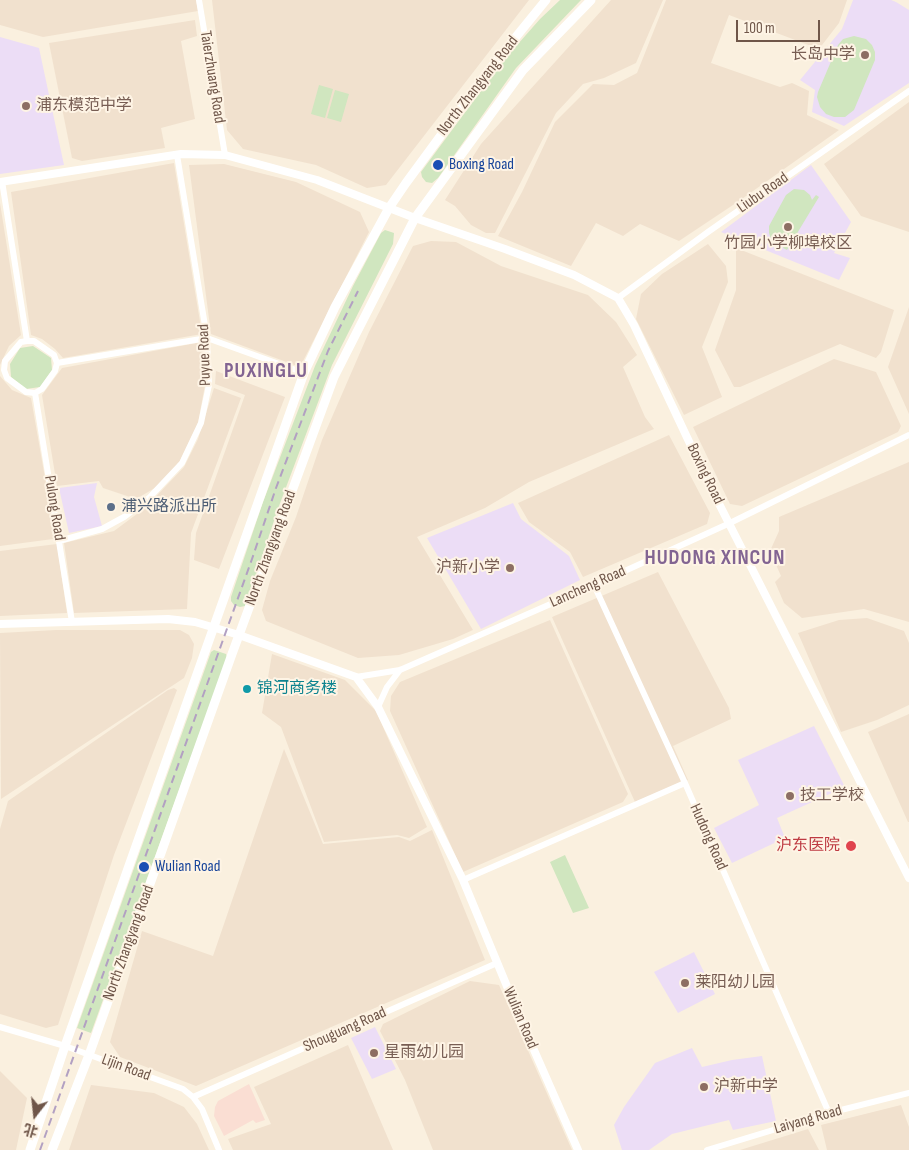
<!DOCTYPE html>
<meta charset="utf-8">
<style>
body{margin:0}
#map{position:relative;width:909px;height:1150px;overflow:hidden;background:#faf0df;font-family:"Sofia Sans Condensed","Noto Sans SC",sans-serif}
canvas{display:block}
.north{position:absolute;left:10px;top:1090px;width:50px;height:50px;-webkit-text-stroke:4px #fef4e5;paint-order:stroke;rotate:196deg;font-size:14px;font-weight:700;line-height:20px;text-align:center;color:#6f5649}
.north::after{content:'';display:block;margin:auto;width:18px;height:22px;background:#6f5649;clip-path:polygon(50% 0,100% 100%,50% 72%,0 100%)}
.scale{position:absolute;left:736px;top:20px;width:84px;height:22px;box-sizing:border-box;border:2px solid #6f5649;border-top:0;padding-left:6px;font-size:15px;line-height:18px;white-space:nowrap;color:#6f5649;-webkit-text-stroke:4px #fef4e5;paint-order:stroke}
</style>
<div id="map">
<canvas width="909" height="1150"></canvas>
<div class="north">北</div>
<div class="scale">100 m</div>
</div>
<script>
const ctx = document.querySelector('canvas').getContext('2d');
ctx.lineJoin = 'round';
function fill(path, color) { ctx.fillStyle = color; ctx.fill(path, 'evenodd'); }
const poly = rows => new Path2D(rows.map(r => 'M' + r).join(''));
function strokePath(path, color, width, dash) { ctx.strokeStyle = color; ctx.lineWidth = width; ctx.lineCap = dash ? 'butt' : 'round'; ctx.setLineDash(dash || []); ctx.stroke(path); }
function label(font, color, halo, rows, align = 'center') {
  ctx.font = font + ' "Sofia Sans Condensed","Noto Sans SC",sans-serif'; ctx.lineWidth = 4; ctx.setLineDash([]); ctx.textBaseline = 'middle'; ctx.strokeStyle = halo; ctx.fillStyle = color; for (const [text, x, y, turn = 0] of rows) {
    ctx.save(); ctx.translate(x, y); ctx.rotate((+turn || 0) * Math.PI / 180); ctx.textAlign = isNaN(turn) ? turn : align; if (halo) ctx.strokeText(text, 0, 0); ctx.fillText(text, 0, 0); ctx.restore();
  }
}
const residential = poly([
 [0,0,196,0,198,11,43,37,0,25],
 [212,0,529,0,386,185,367,188,316,165,243,149,227,130],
 [611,0,663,0,636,63,604,78,583,84,556,113,495,233,486,233,471,225,455,206,445,200,481,144],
 [666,0,847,0,839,23,819,49,729,15,711,63,780,87,792,83,809,91,807,115,839,130,739,201,679,241,640,224,623,236,596,223,571,266,498,236,522,192,555,122,593,84,614,85,637,73],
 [195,20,197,36,181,41,195,119,161,128,165,148,82,161,72,158,49,43],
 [909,102,909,232,861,216,824,164],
 [174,163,202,334,63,358,55,349,42,339,31,335,11,192],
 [224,164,296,182,360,212,369,232,300,367,211,334,189,165],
 [0,203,21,335,9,346,0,365],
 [431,241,456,242,501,266,588,295,616,322,637,355,623,367,645,417,654,429,529,482,485,508,417,537,473,630,453,639,399,655,358,658,266,621,262,610,270,581,296,517,322,440,369,332,413,246],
 [708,244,726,266,728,282,702,347,722,397,684,415,636,319,641,294,662,274],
 [736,248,894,310,881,352,876,358,840,344,740,387,734,387,715,350,736,290],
 [909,307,909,414,888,367],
 [202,342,205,385,198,423,180,461,160,485,136,499,103,488,99,481,57,486,42,395,62,368],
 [834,359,876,372,901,426,898,432,742,506,730,504,693,427],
 [216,371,285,397,219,569,194,560,196,533,245,395,215,384],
 [0,376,12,390,31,398,55,535,53,539,0,546],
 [214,388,241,398,191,533,187,609,74,613,64,543,114,531,145,508,184,467,198,439],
 [669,435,710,513,707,524,583,577,570,552,529,522,518,503],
 [909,462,909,622,864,609,802,618,784,603,775,582,781,576,770,551,779,531,779,517],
 [57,544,67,613,0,616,0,551],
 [658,572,729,708,731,719,673,746,688,780,635,802,552,617],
 [867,618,904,631,909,643,909,705,877,720,841,732,798,633,839,620],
 [550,620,628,794,623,802,463,872,390,711,391,696,400,682],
 [56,630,180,630,189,635,194,644,192,658,184,678,1,799,0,633],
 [272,654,345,680,376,711,427,827,409,838,397,835,324,842,281,727,262,713],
 [174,688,177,690,114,855,58,1025,46,1028,0,1014,0,829,8,801,168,690],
 [909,714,909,822,908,822,868,732],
 [284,749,323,844,399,837,410,841,432,830,485,960,196,1086,120,1057,110,1042,142,931,213,956],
 [470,981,499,985,572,1150,433,1150,405,1080,380,1031,383,1024],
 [348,1045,393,1150,233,1150,228,1139,271,1124,254,1087],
 [0,1071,27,1098,16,1150,0,1150],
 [91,1085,154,1093,184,1107,197,1124,209,1150,69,1150],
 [901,1105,909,1127,909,1150,827,1150,821,1125],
 [808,1129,819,1150,740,1150]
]);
const commercial = poly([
 [249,1084,265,1120,256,1123,253,1120,224,1136,214,1116,215,1107,218,1101]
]);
const education = poly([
 [853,0,891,0,896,2,909,10,909,83,844,126,812,112,815,90,800,80,842,29],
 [0,37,39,48,64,165,0,174],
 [811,165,851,222,834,253,850,258,839,280,721,232],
 [97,483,94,497,102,526,69,533,59,488],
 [513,503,521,519,569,556,580,580,481,629,427,538],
 [814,726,845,787,777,818,785,838,732,863,714,828,759,805,738,760],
 [694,952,715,994,678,1013,654,972],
 [375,1027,396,1069,372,1079,351,1038],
 [692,1048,702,1067,732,1060,762,1056,776,1121,733,1130,729,1120,672,1134,649,1150,622,1150,614,1125,624,1107,655,1063]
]);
const green = poly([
 [560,0,581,0,516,68,438,178,432,183,426,182,422,177,421,172,503,61,540,19],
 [854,36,866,39,872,45,875,52,875,60,854,110,845,117,834,117,826,114,820,107,817,97,818,92,838,45,843,39],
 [319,85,333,89,325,118,311,114],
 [335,90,349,94,341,122,327,118],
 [794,189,804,190,810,195,812,200,816,195,819,197,787,250,783,248,785,244,777,243,771,239,769,233,769,226,786,195],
 [385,230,394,233,393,244,332,365,279,506,247,601,245,606,240,607,234,605,231,601,231,597,263,502,315,366,353,286,381,233],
 [33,346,51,358,52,370,40,387,26,389,11,377,10,364,20,348],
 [214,650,226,654,227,658,91,1033,77,1028,211,652],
 [565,855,589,908,573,913,550,862]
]);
const minor = poly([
 [199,0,225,155],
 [2,181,27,341],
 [618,298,708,232,909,91],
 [27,341,34,341,54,355,57,363,55,371,42,389,35,393,26,392,7,378,4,370,5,361,21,342,27,341],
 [57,363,207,338,304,373],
 [35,393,72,622],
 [59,541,102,529,124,517,149,498,182,463,201,423,209,385,207,338,177,155],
 [594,585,685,783,829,1113],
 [356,677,400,670,594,585,730,523,909,435],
 [378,707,387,687,400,670],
 [463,880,685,783],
 [0,1027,65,1046,183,1089,193,1097,202,1109,219,1150],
 [193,1097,497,963],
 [707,1150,829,1113,909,1093]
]);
const tertiary = poly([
 [0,182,181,154,225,155,317,180,415,218,505,249,574,275,618,298,634,325,710,486,909,878],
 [0,624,168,619,195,622,239,635,356,677,378,707,463,880,523,1025,578,1150]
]);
const secondary = poly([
 [30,1150,65,1046,304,373,335,307,389,208,406,183,489,70,546,0],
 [52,1150,89,1055,232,654,334,377,415,218,523,70,591,0]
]);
const rail = poly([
 [40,1150,252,559,276,488,328,351,358,291]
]);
const markers = [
 [865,55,5,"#8d6e63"],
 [26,106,5,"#8d6e63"],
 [438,165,6,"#1a4fb4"],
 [788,227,5,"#8d6e63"],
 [111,507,5,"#5c6f8a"],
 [510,568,5,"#8d6e63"],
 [247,689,5,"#0f9aa8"],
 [790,796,5,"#8d6e63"],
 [851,846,6,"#e0444e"],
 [144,867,6,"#1a4fb4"],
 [685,983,5,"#8d6e63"],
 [374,1053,5,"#8d6e63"],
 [704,1087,5,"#8d6e63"]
];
const educationNames = [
 ["长岛中学",855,55,"right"],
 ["浦东模范中学",36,106],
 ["竹园小学柳埠校区",788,244,"center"],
 ["沪新小学",500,568,"right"],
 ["技工学校",800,796],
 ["莱阳幼儿园",695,983],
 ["星雨幼儿园",384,1053],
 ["沪新中学",714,1087]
];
const streetNames = [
 ["Taierzhuang Road",212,77,81],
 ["North Zhangyang Road",478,86,-52],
 ["Liubu Road",763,193,-35],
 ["Puyue Road",205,355,-92],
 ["Boxing Road",705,474,64],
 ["Pulong Road",54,508,81],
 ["North Zhangyang Road",271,548,-70],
 ["Lancheng Road",588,587,-24],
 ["Hudong Road",708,837,66],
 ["North Zhangyang Road",129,943,-70],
 ["Wulian Road",520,1018,67],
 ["Shouguang Road",345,1030,-24],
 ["Lijin Road",126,1068,20],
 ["Laiyang Road",808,1120,-16]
];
const transitNames = [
 ["Boxing Road",449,165],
 ["Wulian Road",155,867]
];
const serviceNames = [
 ["浦兴路派出所",121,507]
];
const cultureNames = [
 ["锦河商务楼",257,689]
];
const healthNames = [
 ["沪东医院",840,846]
];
const districtNames = [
 ["PUXINGLU",266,372],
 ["HUDONG XINCUN",715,559]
];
fill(residential, '#f1e1ce');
fill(commercial, '#faded3');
fill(education, '#ecddf6');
fill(green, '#d0e6bf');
strokePath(minor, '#fff', 6);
strokePath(tertiary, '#fff', 8);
strokePath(secondary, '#fff', 9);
strokePath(rail, '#b2a0c2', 2, [8, 5]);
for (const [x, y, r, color] of markers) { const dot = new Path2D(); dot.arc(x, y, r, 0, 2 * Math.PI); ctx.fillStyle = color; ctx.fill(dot); strokePath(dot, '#fef4e5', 2); }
label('16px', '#785e54', '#fef4e5', educationNames, 'left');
label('16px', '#6f5649', '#fef4e5', streetNames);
label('16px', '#164399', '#fef4e5', transitNames, 'left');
label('16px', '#4e5e75', '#fef4e5', serviceNames, 'left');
label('16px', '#0d838f', '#fef4e5', cultureNames, 'left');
label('16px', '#be3a42', '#fef4e5', healthNames, 'right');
ctx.letterSpacing = '1px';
label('bold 21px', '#826492', '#fef4e5', districtNames);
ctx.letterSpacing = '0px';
</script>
